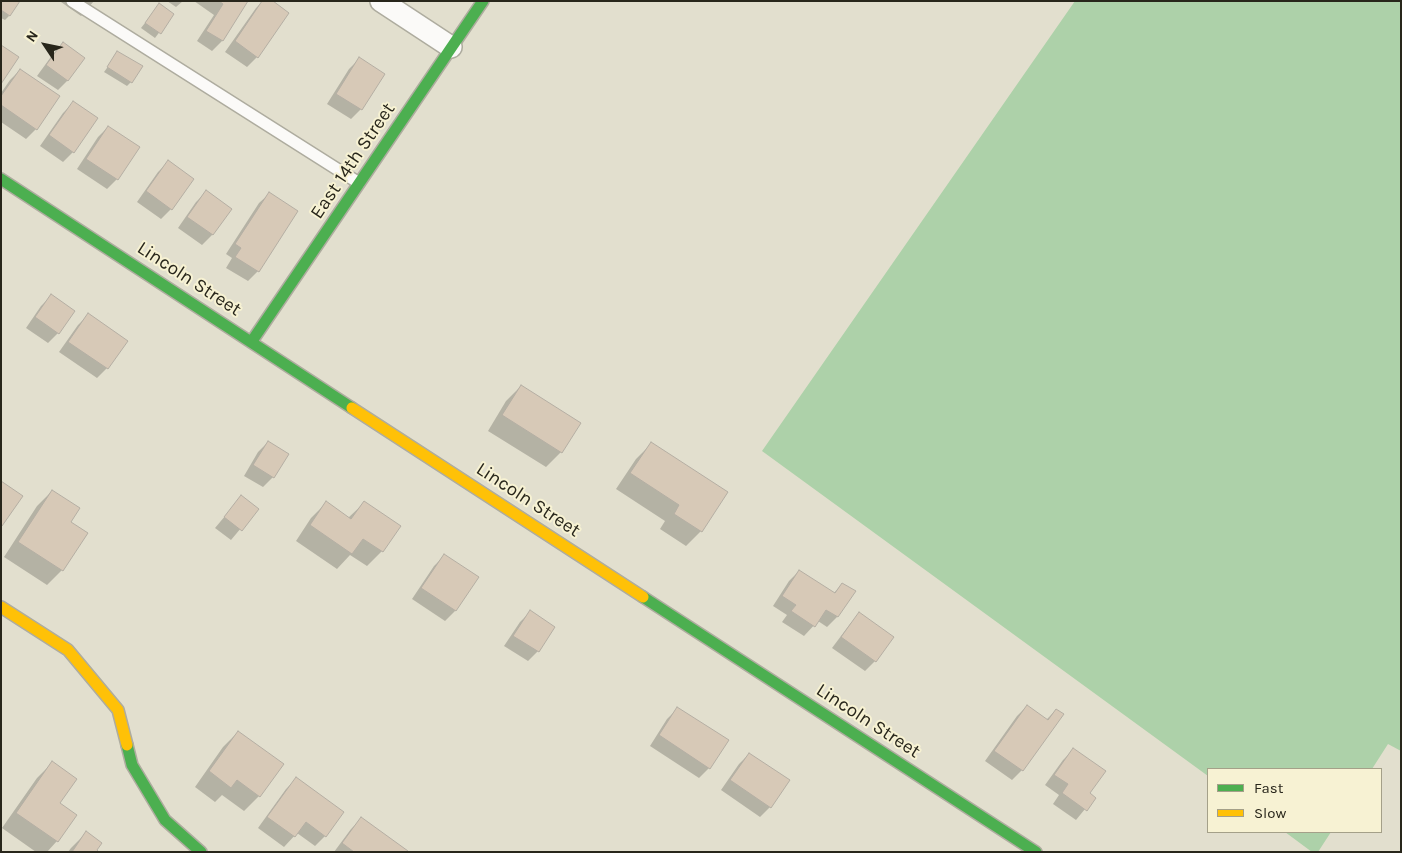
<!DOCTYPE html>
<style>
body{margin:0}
#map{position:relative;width:1402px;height:853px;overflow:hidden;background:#e2dfce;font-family:Karla,sans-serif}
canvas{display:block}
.frame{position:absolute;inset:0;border:2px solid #28261b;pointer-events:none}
.legend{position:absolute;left:1207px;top:768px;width:175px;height:65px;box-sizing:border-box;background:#f7f2d3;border:1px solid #a4a089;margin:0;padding:6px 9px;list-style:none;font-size:15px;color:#28261b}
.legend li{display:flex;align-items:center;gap:10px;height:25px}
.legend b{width:25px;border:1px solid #a4a089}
.north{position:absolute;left:20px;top:20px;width:50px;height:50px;-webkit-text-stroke:4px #f7f2d3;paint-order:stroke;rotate:304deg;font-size:14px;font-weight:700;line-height:20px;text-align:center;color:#28261b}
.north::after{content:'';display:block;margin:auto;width:18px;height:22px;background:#28261b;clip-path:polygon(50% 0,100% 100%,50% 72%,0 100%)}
</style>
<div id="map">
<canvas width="1402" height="853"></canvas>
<div class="frame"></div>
<ul class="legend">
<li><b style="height:6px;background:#4caf50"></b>Fast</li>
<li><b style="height:6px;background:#ffc107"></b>Slow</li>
</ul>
<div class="north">N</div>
</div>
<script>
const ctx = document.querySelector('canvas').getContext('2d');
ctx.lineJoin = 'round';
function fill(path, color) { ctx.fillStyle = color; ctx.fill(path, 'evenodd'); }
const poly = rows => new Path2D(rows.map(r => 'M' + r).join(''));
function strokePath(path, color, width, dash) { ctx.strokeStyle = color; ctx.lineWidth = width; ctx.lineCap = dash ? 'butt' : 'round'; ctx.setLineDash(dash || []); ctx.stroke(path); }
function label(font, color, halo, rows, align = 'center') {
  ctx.font = font + ' Karla,sans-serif'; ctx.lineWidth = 4; ctx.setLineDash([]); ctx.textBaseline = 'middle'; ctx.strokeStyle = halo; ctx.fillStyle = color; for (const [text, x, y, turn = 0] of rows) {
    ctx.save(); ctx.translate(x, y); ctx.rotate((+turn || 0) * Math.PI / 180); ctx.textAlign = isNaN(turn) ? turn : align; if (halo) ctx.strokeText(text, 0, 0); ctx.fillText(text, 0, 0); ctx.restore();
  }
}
const forest = poly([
 [1075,1,1401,1,1401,751,1388,744,1372,769,1208,769,1208,776,762,451],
 [1285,832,1331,832,1318,852,1312,852]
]);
const shadow = poly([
 [1,1,9,16,5,20,1,18],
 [61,1,94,1,81,16,61,2],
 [167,1,183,1,176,7],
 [194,1,247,1,222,41,212,51,197,41,214,15],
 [263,1,257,57,247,67,225,52,256,8],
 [159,5,173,14,155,38,141,28],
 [63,44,68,80,58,90,37,76,53,54],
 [118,53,131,82,127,86,104,72],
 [359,59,361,109,351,119,327,104,349,69],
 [20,70,58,97,36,129,26,139,1,122,1,93,10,80],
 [73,103,73,152,63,162,40,146,63,113],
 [108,127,117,179,107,189,77,169,98,137],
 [168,162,171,209,161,219,137,202,158,172],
 [206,192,230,209,212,235,202,245,178,228,196,202],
 [269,194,297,211,258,271,248,281,226,268,232,258,226,254,259,203],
 [51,296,58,333,48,343,26,328,41,306],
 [88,315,126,341,107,368,97,378,59,352,78,325],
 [521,386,579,423,561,452,546,467,488,431,506,401],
 [268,442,273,477,263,487,244,476,258,452],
 [651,444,726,493,701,531,686,546,660,529,665,521,616,489,636,459],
 [52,491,69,522,62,570,47,585,4,557,37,506],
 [241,497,257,509,231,540,215,528],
 [326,503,348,518,364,503,382,551,367,566,350,555,337,569,296,541,311,518],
 [444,556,455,611,445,621,412,599,434,566],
 [799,571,833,594,842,584,854,592,837,617,827,627,818,621,804,636,782,622,787,615,773,606,789,581],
 [530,612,538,651,528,661,504,646,520,622],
 [859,614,892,637,875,661,865,671,832,648,850,624],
 [1027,706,1046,720,1056,710,1062,715,1022,770,1012,780,985,761,1017,716],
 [677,709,709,768,699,778,650,746,667,719],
 [238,732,259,796,244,811,222,795,215,802,195,787,223,747],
 [1073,750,1088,793,1094,798,1076,820,1053,804,1059,795,1045,785,1063,760],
 [749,754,770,807,760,817,721,790,739,764],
 [52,763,58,803,75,815,57,841,47,852,36,852,2,828,37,778],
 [296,779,325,836,315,846,297,833,284,847,258,828,286,789],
 [361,819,406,852,334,852,351,829],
 [86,833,97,852,68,852,71,848]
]);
const building = poly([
 [1,1,20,1,10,16,1,10,1,1],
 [219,1,248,1,223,41,206,31,223,4,219,1],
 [262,1,273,1,289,13,258,58,235,41,262,1],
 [159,3,174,14,161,34,145,23,159,3],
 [63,42,85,58,68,81,46,65,63,42],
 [1,45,19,57,1,84,1,45],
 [117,51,143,66,132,83,107,67,117,51],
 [359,57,385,74,362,110,336,94,359,57],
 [20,69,60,96,37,130,1,105,1,96,20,69],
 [73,101,98,118,74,153,49,135,73,101],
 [108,126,140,147,118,180,86,159,108,126],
 [168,160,194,179,172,210,146,191,168,160],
 [206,190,232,209,213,235,187,217,206,190],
 [269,192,298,211,259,272,235,257,241,248,235,244,269,192],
 [51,294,75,311,59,334,35,317,51,294],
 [88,313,128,341,108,369,68,342,88,313],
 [521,385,581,423,562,453,502,415,521,385],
 [268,441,289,454,274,478,253,465,268,441],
 [651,442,728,492,702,532,674,514,679,505,630,473,651,442],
 [1,481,23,496,2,526,1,525,1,481],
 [52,490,80,508,71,522,88,533,63,571,18,542,52,490],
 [241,495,259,509,242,531,224,517,241,495],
 [326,501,351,519,364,501,401,526,383,552,363,539,352,554,310,525,326,501],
 [444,554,479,577,456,611,421,588,444,554],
 [799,570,835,593,842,583,856,591,838,617,826,610,815,627,791,611,796,605,782,596,799,570],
 [530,610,555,627,539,652,513,636,530,610],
 [859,612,894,637,876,662,841,637,859,612],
 [1027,705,1048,720,1056,709,1064,714,1023,771,994,751,1027,705],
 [677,707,729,740,710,769,659,735,677,707],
 [238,731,284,764,260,797,237,780,231,788,209,771,238,731],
 [1073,748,1106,771,1090,793,1096,798,1087,811,1062,793,1068,784,1054,775,1073,748],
 [749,753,790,780,771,808,730,780,749,753],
 [52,761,77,779,60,803,77,815,58,842,16,813,52,761],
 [296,777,344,812,326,837,306,822,295,837,267,817,296,777],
 [361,817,408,851,407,852,354,852,342,843,361,817],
 [86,831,102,843,97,850,99,852,72,852,86,831]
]);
const lane = poly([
 [72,1,359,183]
]);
const street = poly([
 [381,1,451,47]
]);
const fast = poly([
 [1,179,352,408],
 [252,341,483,1],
 [643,597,1036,852],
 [127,745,132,765,165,820,201,852]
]);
const slow = poly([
 [352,408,643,597],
 [1,607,68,650,118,710,127,745]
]);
const streetNames = [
 ["East 14th Street",353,161,-56],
 ["Lincoln Street",189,279,33],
 ["Lincoln Street",528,500,33],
 ["Lincoln Street",868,721,33]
];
fill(forest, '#add1a9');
fill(shadow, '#0003');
fill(building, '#d7c9b7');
strokePath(building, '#b4aea3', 1);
strokePath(lane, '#aeac9f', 14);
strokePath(street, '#aeac9f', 24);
strokePath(fast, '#aeac9f', 14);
strokePath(slow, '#aeac9f', 14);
strokePath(lane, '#fbfaf8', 11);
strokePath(street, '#fbfaf8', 21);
strokePath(fast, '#4caf50', 11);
strokePath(slow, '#ffc107', 11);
label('19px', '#28261b', '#f7f2d3', streetNames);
</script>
